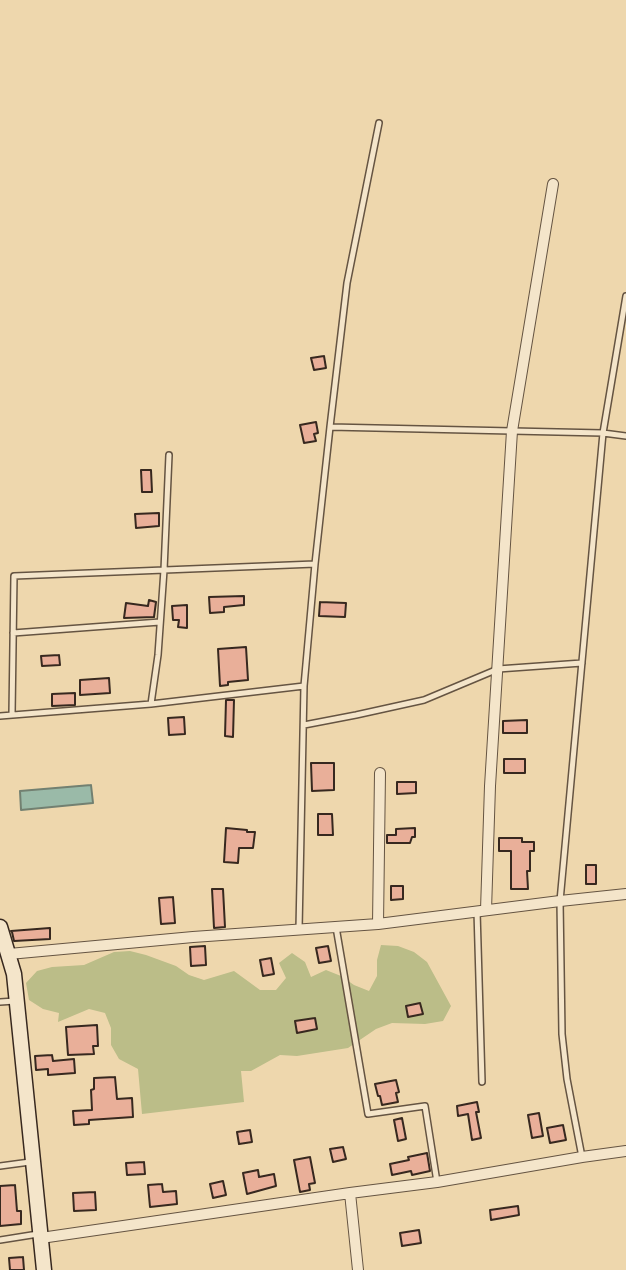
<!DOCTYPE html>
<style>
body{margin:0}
canvas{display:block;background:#eed7ad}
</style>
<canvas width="626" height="1270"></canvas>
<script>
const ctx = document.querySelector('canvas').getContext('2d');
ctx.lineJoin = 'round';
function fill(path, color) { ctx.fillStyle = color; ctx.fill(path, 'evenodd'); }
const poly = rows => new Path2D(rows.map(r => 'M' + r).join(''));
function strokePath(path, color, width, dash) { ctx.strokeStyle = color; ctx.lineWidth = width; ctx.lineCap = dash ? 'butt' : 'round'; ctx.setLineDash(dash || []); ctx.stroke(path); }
const green = poly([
 [381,945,398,946,414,952,427,962,451,1006,443,1021,425,1024,392,1023,376,1029,348,1048,297,1056,280,1055,251,1071,241,1071,244,1102,142,1114,138,1069,119,1059,111,1045,111,1028,105,1013,89,1009,58,1022,59,1013,43,1009,29,1000,26,983,37,971,52,967,84,965,114,952,130,951,146,955,176,966,189,975,204,980,234,971,260,990,276,990,286,978,279,963,292,953,305,962,311,977,326,970,341,976,354,985,369,991,377,976,377,960]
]);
const water = poly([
 [91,785,93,803,21,810,20,791,91,785]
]);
const building = poly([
 [324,356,326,368,314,370,311,358,324,356],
 [316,422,318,433,314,434,316,441,304,443,300,425,316,422],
 [141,470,151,470,152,492,142,492,141,470],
 [159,513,159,526,136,528,135,514,159,513],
 [244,596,244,605,224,607,224,612,210,613,209,597,244,596],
 [149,600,156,602,154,617,124,618,126,603,148,606,149,600],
 [320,602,346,603,345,617,319,616,320,602],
 [187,605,187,628,178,627,179,620,173,620,172,606,187,605],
 [246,647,248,680,228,682,228,685,220,686,218,649,246,647],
 [59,655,60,665,42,666,41,656,59,655],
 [109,678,110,693,80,695,80,680,109,678],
 [75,693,75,705,52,706,52,694,75,693],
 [226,700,234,700,233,737,225,736,226,700],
 [184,717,185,734,169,735,168,718,184,717],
 [527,720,527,733,503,733,503,721,527,720],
 [504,759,525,759,525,773,504,773,504,759],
 [311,763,334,763,334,790,312,791,311,763],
 [397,782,416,782,416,793,397,794,397,782],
 [318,814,332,814,333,835,318,835,318,814],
 [226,828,247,830,247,832,255,832,253,848,239,848,238,863,224,862,226,828],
 [415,828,415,837,412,837,410,843,387,843,387,835,396,835,396,829,415,828],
 [499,838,522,838,522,842,534,842,534,851,530,851,530,871,527,871,528,889,511,889,511,851,499,851,499,838],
 [586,865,596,865,596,884,586,884,586,865],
 [391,886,403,886,403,899,391,900,391,886],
 [212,889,223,889,225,927,214,928,212,889],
 [173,897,175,923,161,924,159,898,173,897],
 [50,928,50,939,14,941,12,932,11,931,50,928],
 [205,946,206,965,191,966,190,947,205,946],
 [328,946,331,961,319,963,316,948,328,946],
 [271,958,274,974,263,976,260,960,271,958],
 [420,1003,423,1014,408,1017,406,1006,420,1003],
 [315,1018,317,1029,297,1033,295,1021,315,1018],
 [97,1025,98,1046,93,1046,94,1054,68,1055,66,1027,97,1025],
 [52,1055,53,1061,74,1059,75,1073,48,1075,48,1069,36,1070,35,1056,52,1055],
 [115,1077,117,1099,132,1098,133,1117,89,1120,89,1124,74,1125,73,1111,92,1110,91,1090,94,1089,94,1078,115,1077],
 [396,1080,399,1092,396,1093,398,1102,382,1105,380,1096,378,1096,375,1084,396,1080],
 [477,1102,479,1112,476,1112,481,1138,472,1140,468,1114,458,1116,457,1106,477,1102],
 [539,1113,543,1136,532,1138,528,1115,539,1113],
 [402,1118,406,1139,398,1141,394,1120,402,1118],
 [563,1125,566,1140,550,1143,547,1128,563,1125],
 [250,1130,252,1142,239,1144,237,1132,250,1130],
 [343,1147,346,1159,333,1162,330,1149,343,1147],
 [427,1153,430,1171,412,1175,411,1171,392,1175,390,1164,409,1160,408,1157,427,1153],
 [310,1157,315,1183,309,1184,310,1190,300,1192,294,1160,310,1157],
 [144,1162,145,1174,127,1175,126,1163,144,1162],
 [258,1170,259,1177,274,1174,276,1186,247,1194,243,1173,258,1170],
 [223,1181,226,1195,213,1198,210,1184,223,1181],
 [162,1184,163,1192,176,1191,177,1204,150,1207,148,1185,162,1184],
 [15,1185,17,1211,21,1211,21,1224,0,1226,0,1186,15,1185],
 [95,1192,96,1210,74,1211,73,1193,95,1192],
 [518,1206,519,1215,491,1220,490,1210,518,1206],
 [419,1230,421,1243,402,1246,400,1233,419,1230],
 [23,1257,24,1270,10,1270,9,1258,23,1257]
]);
const lane = poly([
 [330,427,603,433,626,436],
 [13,633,160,622],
 [151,704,158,655,164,570,169,455],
 [12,714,14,576,315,564],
 [0,716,151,704,304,686],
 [304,725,356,715,424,700,498,669,582,663],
 [477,911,482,1082],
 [336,927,368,1114,425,1106,437,1182],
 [299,929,304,686,315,564,330,427,347,283,379,123],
 [0,1002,15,1001],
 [582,1157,567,1079,562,1034,560,901,603,433,626,296],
 [0,1166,30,1162],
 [0,1240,38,1234]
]);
const street = poly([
 [486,910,490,786,512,431,553,184],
 [378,924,380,773],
 [9,954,193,937,378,924,560,901,626,894],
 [350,1193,358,1270],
 [41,1238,350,1193,437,1182,582,1157,626,1151]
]);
const secondary = poly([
 [0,927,14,974,44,1270]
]);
fill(green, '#bbbd88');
fill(water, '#9abaa8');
strokePath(water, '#728071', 2);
fill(building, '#e9af99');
strokePath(building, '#37281f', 2);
strokePath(lane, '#655442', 8);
strokePath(street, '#655442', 12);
strokePath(secondary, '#37281f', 17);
strokePath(lane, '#f4e5ca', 5);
strokePath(street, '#f4e5ca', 10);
strokePath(secondary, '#f4e5ca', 14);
</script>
